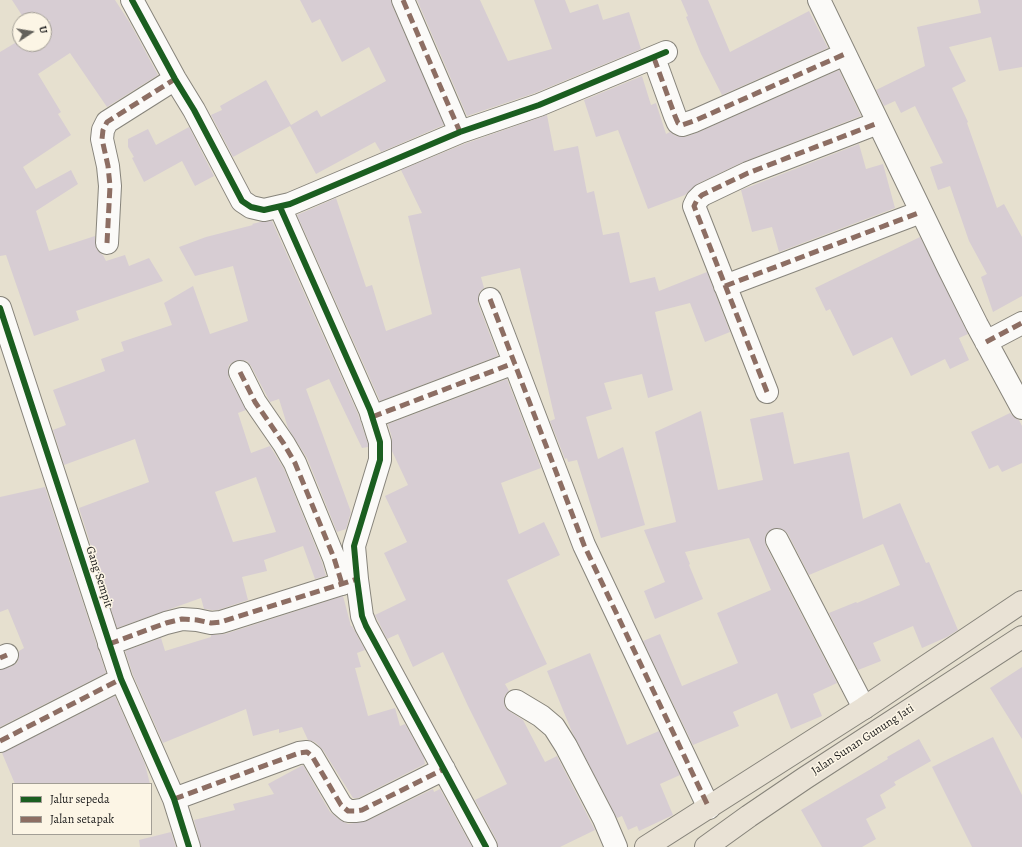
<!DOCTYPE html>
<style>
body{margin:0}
#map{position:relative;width:1022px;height:847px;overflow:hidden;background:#e6e0cf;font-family:Alegreya,serif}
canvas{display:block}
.legend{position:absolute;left:12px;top:783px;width:140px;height:52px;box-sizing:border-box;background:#fcf5e5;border:1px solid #a29e95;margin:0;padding:5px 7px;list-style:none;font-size:12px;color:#1c1c1c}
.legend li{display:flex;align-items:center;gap:8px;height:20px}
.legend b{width:20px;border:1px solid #a29e95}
.north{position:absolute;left:12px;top:12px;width:40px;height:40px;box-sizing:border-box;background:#fcf5e5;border:1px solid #a29e95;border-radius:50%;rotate:78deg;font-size:11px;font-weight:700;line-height:16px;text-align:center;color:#1c1c1c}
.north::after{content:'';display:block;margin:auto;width:14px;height:18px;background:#63615b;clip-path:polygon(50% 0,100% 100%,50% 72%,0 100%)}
</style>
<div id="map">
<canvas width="1022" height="847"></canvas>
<ul class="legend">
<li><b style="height:5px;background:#1b5e20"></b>Jalur sepeda</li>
<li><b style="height:5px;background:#8d6e63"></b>Jalan setapak</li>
</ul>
<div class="north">U</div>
</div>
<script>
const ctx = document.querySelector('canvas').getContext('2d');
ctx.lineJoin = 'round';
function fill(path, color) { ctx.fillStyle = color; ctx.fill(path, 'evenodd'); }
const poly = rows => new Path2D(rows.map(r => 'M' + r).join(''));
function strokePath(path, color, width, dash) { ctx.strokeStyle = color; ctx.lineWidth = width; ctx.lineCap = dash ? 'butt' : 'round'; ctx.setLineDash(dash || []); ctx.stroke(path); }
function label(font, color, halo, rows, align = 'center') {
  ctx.font = font + ' Alegreya,serif'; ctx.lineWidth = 3; ctx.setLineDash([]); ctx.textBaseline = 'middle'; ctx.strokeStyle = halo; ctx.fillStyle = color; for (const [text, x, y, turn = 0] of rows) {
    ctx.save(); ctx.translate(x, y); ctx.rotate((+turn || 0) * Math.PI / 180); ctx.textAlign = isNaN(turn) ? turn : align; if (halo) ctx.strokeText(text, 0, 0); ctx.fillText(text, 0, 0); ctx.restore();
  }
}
const building = poly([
 [12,0,115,0,130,23,158,75,107,107,70,53,38,74,61,112,58,114,71,135,23,167,36,189,71,170,78,184,36,211,49,251,95,236,96,248,100,253,103,255,106,261,125,255,129,266,149,258,163,281,76,311,79,320,34,336,6,255,0,256,0,52,20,40,20,44,44,44,44,24,51,20,25,20],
 [300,0,391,0,392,5,444,125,381,152,375,142,316,174,290,126,233,157,211,115,222,110,220,106,266,80,291,125,317,110,321,117,386,81,369,47,342,62,320,19,312,23],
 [417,0,480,0,508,61,552,49,534,0,565,0,570,13,598,4,603,20,629,12,641,49,535,93,467,116],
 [681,0,708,0,730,52,809,11,828,48,722,95,701,54,686,17,688,16],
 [978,0,1022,0,1022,67,999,71,991,37,949,47,966,81,952,88,968,122,967,123,997,208,1004,204,1022,237,1022,296,993,312,981,277,987,274,969,241,950,186,938,190,930,167,943,163,915,106,901,113,895,101,884,106,876,90,925,66,917,27,981,13],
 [839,70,861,116,743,162,697,184,685,195,648,209,618,130,596,137,584,100,642,76,651,105,656,103,666,134,670,132,676,136,685,137,699,132],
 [547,115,554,151,578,146,587,193,594,191,603,235,619,232,630,283,655,277,659,291,707,272,730,332,705,342,690,303,655,312,673,390,648,398,642,374,604,383,612,409,586,417,598,459,623,447,645,525,601,538,577,460,568,462,567,458,565,459,550,421,555,419,520,268,481,277,484,288,480,291,478,297,478,303,498,356,380,401,297,215,336,198,366,287,372,285,386,331,432,314,408,216,422,213,401,170,464,144],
 [189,127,214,176,195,186,182,161,144,182,132,158,134,157,128,147,128,139,148,129,156,145],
 [859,144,866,169,883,164,895,208,779,252,772,227,752,232,741,190],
 [272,221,358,414,368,444,368,447,362,448,329,379,306,389,351,512,346,529,337,532,307,458,288,428,279,399,270,402,251,366,247,361,240,360,235,361,229,365,228,372,229,378,246,410,238,413,251,453,270,446,273,451,284,469,322,562,326,576,315,579,303,546,264,560,267,571,242,577,248,600,218,610,212,610,204,609,201,598,117,628,79,508,149,482,135,439,64,465,53,430,66,425,53,390,105,371,101,359,124,351,121,342,172,325,164,303,193,286,210,334,248,321,233,266,195,276,179,247,206,237,253,225,252,224,260,222],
 [256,477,276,532,233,542,215,492],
 [920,237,968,334,959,338,969,360,950,369,945,359,911,376,892,337,853,356,830,309,826,311,815,288],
 [507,379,541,468,501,483,519,534,544,522,560,555,507,580,547,664,505,684,509,691,505,695,504,701,505,707,509,711,523,720,545,762,557,756,595,830,560,847,498,847,497,841,475,800,507,784,468,706,443,652,413,667,398,634,387,639,375,615,406,600,384,553,407,542,385,496,408,485,392,451,392,438,388,424],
 [701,411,718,490,763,480,750,419,783,412,794,464,849,452,863,519,900,503,926,563,929,562,958,630,947,637,922,648,913,626,873,643,881,661,858,670,829,613,856,602,857,603,900,585,883,544,809,575,788,534,784,530,778,528,772,529,766,534,765,540,766,546,837,683,813,694,822,716,791,729,777,693,733,712,739,726,693,745,643,641,660,634,682,686,738,663,717,613,771,590,749,538,685,552,690,564,689,565,703,599,655,619,644,591,665,582,644,530,676,522,655,432],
 [1010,413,1015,418,1019,420,1022,426,1022,463,1002,472,998,465,989,469,971,432],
 [45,487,106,673,0,727,0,670,12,666,17,663,19,657,19,651,24,648,8,609,0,612,0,497],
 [343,596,351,626,352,626,365,650,357,653,361,667,355,668,368,716,395,708,400,726,405,724,424,758,425,764,358,798,353,798,323,750,315,742,308,740,302,727,279,733,279,729,253,736,246,709,163,743,133,675,125,651,161,638,165,651,211,637,211,635,225,634],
 [590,653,627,745,659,731,680,775,660,784,673,815,639,831,637,826,628,830,622,816,617,818,572,732,547,671],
 [1022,667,1022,739,990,688],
 [115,696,145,764,150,784,15,784,2,753],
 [993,737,1022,795,1022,847,972,847,932,767],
 [919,739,931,761,894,782,896,785,880,795,886,808,866,819,876,839,862,847,822,847,801,810,871,769,888,759,887,757],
 [303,765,330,812,340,820,348,824,367,821,433,789,434,792,440,789,472,847,201,847,194,820,235,810,233,804,274,794,268,784],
 [171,832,176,847,140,847,139,840]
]);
const minor = poly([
 [132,0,175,79,194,110,242,201,251,207,264,210,290,204,460,132,539,105,666,52],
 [403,0,460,132],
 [819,0,948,267,977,325,1022,408],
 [654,58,675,116,678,123,682,125,694,121,845,54],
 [280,207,370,410,380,442,380,460,354,546,357,579,362,616,366,626,486,847],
 [107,243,110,186,108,166,102,139,103,130,107,122,175,79],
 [725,286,921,212],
 [490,299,584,545,709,808],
 [0,308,121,679,174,799,189,847],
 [986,342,1022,323],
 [240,372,255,402,284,444,295,463,334,558,342,584],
 [767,392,694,206,697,200,702,195,748,173,878,123],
 [372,417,514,363],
 [777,540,864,708],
 [109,644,166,623,182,619,197,620,211,623,221,622,357,579],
 [0,658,7,655],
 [516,701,541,716,554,727,566,746,604,819,616,847],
 [0,741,121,679],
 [174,799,299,753,307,752,312,756,341,805,348,811,355,811,362,810,444,769]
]);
const trunk = poly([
 [646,847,864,708,1022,602],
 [706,847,749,816,805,778,1022,637]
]);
const quiet = poly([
 [403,0,460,132],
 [654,58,675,116,678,123,682,125,694,121,845,54],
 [107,243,110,186,108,166,102,139,103,130,107,122,175,79],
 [725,286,921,212],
 [490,299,584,545,709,808],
 [986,342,1022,323],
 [240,372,255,402,284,444,295,463,334,558,342,584],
 [767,392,694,206,697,200,702,195,748,173,878,123],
 [372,417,514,363],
 [109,644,166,623,182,619,197,620,211,623,221,622,357,579],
 [0,658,7,655],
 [0,741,121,679],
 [174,799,299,753,307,752,312,756,341,805,348,811,355,811,362,810,444,769]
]);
const cycleway = poly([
 [132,0,175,79,194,110,242,201,251,207,264,210,290,204,460,132,539,105,666,52],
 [280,207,370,410,380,442,380,460,354,546,357,579,362,616,366,626,486,847],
 [0,308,121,679,174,799,189,847]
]);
const streetNames = [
 ["Gang Sempit",99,577,72],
 ["Jalan Sunan Gunung Jati",863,740,-33]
];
fill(building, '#d7cdd3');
strokePath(minor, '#87847b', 24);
strokePath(trunk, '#87847b', 24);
strokePath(minor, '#fbfaf8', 22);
strokePath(trunk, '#e9e2d5', 22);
strokePath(quiet, '#8d6e63', 5, [10, 5]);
strokePath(cycleway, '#1b5e20', 6);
label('12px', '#1c1c1c', '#fcf5e5', streetNames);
</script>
